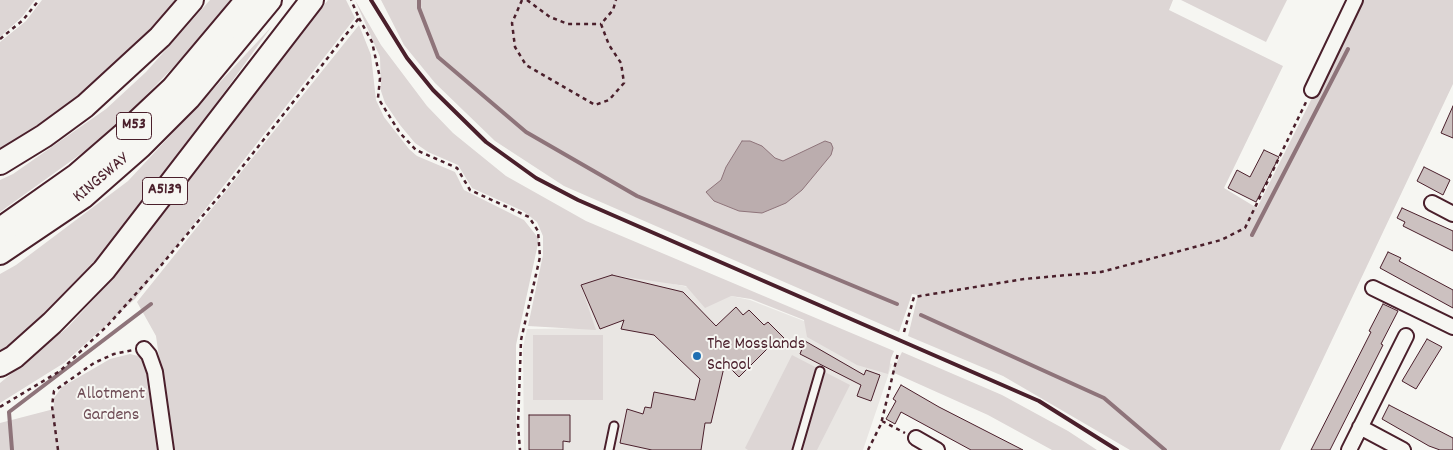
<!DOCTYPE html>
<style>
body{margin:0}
canvas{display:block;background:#f6f6f2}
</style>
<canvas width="1453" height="450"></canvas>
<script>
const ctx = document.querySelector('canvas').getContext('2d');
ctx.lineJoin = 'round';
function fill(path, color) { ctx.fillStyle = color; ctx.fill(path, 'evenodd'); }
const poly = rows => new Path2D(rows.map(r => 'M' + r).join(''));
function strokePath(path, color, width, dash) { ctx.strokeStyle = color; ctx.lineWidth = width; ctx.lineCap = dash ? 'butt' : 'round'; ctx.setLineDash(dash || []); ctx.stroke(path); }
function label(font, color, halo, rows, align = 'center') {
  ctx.font = font + ' Dekko,sans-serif'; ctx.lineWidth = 4; ctx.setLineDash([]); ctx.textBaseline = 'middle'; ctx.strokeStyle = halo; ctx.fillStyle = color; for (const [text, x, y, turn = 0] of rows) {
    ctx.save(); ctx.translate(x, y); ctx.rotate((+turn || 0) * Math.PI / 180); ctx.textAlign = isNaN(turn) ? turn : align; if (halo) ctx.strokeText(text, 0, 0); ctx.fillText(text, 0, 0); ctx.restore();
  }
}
const built = poly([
 [616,272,750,300,809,323,808,328,892,364,863,450,524,450,523,347,527,329,595,328,579,286]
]);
const green = poly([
 [0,0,35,0,22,17,0,37],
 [42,0,179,0,118,66,26,138,0,152,0,42,26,21],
 [210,0,230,0,207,32,110,133,0,212,0,180,13,174,106,109,146,72],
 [328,0,346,0,355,18,135,299,64,363,0,403,0,383,68,327,106,286],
 [355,0,381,45,427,106,453,133,506,176,586,221,894,351,891,358,888,374,857,365,807,337,804,320,751,299,731,296,705,308,686,286,612,275,581,286,596,330,528,326,543,255,543,236,537,222,523,211,472,188,458,165,428,152,415,143,400,125,385,103,381,91,380,57],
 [381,0,1173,0,1169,10,1283,66,1224,188,1257,208,1361,0,1453,0,1453,84,1280,450,1130,450,1003,376,908,336,918,295,912,294,899,332,564,186,495,141,435,83,404,45],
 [1181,0,1287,0,1266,42],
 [359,25,371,55,376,100,384,117,409,149,417,156,455,172,464,190,524,220,539,239,516,345,516,450,172,450,156,336,137,302],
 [272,26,166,173,91,269,16,341,0,352,0,274,16,265,128,181],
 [533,335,603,335,603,400,533,400],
 [902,352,1002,395,1068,431,1097,450,1052,450,988,415,892,372],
 [130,354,142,357,148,363,161,450,0,450,0,423,54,409,54,398,62,387,110,359],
 [792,355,850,385,817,450,748,450,745,448]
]);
const water = poly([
 [742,141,750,141,762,146,775,158,783,161,825,141,831,143,833,148,831,155,802,190,786,203,762,213,739,211,714,201,706,192,721,180,726,167,742,141]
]);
const stream = poly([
 [419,0,419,8,438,57,526,132,637,196,897,304],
 [1252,235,1348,49],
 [921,315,1104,398,1165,450],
 [12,450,9,412,151,304]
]);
const building = poly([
 [1453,106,1453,138,1441,133,1453,106],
 [1264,150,1279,157,1256,202,1228,188,1237,170,1250,177,1264,150],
 [1424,167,1450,180,1443,195,1417,181,1424,167],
 [1402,208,1453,231,1453,251,1403,226,1405,222,1397,218,1402,208],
 [1388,252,1401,258,1399,261,1453,290,1453,308,1380,268,1388,252],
 [612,275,683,292,716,326,736,307,743,315,749,310,764,325,768,322,784,338,774,349,771,345,739,377,725,363,711,423,705,423,701,450,652,450,620,443,627,409,643,414,645,407,651,408,654,392,695,400,700,379,654,335,621,329,624,320,600,329,581,285,612,275],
 [1383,304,1398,311,1381,344,1383,345,1330,450,1311,450,1371,332,1369,331,1383,304],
 [1427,339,1442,347,1416,389,1402,381,1427,339],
 [805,341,864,375,866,370,880,375,871,401,857,396,861,385,800,354,805,341],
 [901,385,939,407,1023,450,971,450,901,412,895,424,886,419,896,401,893,399,901,385],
 [1389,405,1453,438,1453,450,1440,450,1429,446,1382,419,1389,405],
 [529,415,570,415,570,442,563,441,563,450,529,450,529,415]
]);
const path = poly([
 [522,0,512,23,515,47,526,65,595,105,609,100,624,83,621,63,609,45,601,24,613,10,616,0],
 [527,0,550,17,568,24,601,24],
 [359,18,372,42,380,78,378,98,400,133,416,150,457,168,470,190,529,217,538,231,540,257,521,340,518,425,520,450],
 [0,39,23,20,39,0],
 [904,332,914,297,1024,279,1101,272,1221,240,1245,228,1307,100],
 [0,407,60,371,108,325,158,269,221,194,359,18,351,0],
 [882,421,905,433],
 [58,450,52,406,54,391,94,363,114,354,133,350],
 [868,450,881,424,898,353]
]);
const service = poly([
 [609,450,614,426],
 [797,450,820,371]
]);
const minor = poly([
 [1312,90,1355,0],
 [1432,203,1453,214],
 [1373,288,1453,327],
 [144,349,149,355,155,372,166,450],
 [1360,427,1403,450],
 [916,438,937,450],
 [1349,450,1406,336]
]);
const trunk = poly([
 [0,163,44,136,85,106,160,37,192,0],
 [0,253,83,197,140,147,189,98,270,0],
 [0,365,14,357,52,323,104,270,312,0]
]);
const motorway = poly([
 [0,231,78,176,123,137,174,89,249,0]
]);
const rail = poly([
 [371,0,407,58,433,90,486,142,536,178,578,200,1039,401,1117,450]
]);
const markers = [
 [697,356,5,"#1f6fb2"]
];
const shields = [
 [134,126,35],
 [165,191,45]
];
const shieldNames = [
 ["M53",134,126],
 ["A5139",165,191]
];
const streetNames = [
 ["KINGSWAY",102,179,-40]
];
const poiNames = [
 ["The Mosslands",707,346],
 ["School",707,367]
];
const parkNames = [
 ["Allotment",111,396],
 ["Gardens",111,417]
];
fill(built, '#e9e6e3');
fill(green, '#ddd6d5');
fill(water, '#bbadae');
strokePath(water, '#8e747a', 1);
strokePath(stream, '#8e747a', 4);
fill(building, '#ccc1c0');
strokePath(building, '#4a1f2b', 1);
strokePath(service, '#4a1f2b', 11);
strokePath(minor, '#4a1f2b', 18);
strokePath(trunk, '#4a1f2b', 26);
strokePath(motorway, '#4a1f2b', 29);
strokePath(path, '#4a1f2b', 2.5, [4, 4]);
strokePath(service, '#f6f6f2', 7);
strokePath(minor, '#f6f6f2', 14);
strokePath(trunk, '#f6f6f2', 22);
strokePath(motorway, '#f6f6f2', 25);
strokePath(rail, '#4a1f2b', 4);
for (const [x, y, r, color] of markers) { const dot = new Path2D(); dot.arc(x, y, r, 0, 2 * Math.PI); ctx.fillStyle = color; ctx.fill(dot); strokePath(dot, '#f6f6f2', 2); }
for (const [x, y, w] of shields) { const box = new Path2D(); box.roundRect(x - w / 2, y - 13.5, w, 27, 4); ctx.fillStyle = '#f6f6f2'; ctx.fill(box); strokePath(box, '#4a1f2b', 1); }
label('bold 16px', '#4a1f2b', null, shieldNames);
label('18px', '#4a1f2b', '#f6f6f2', streetNames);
label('18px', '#4a1f2b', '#f6f6f2', poiNames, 'left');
label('18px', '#6f4d56', '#f6f6f2', parkNames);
</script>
